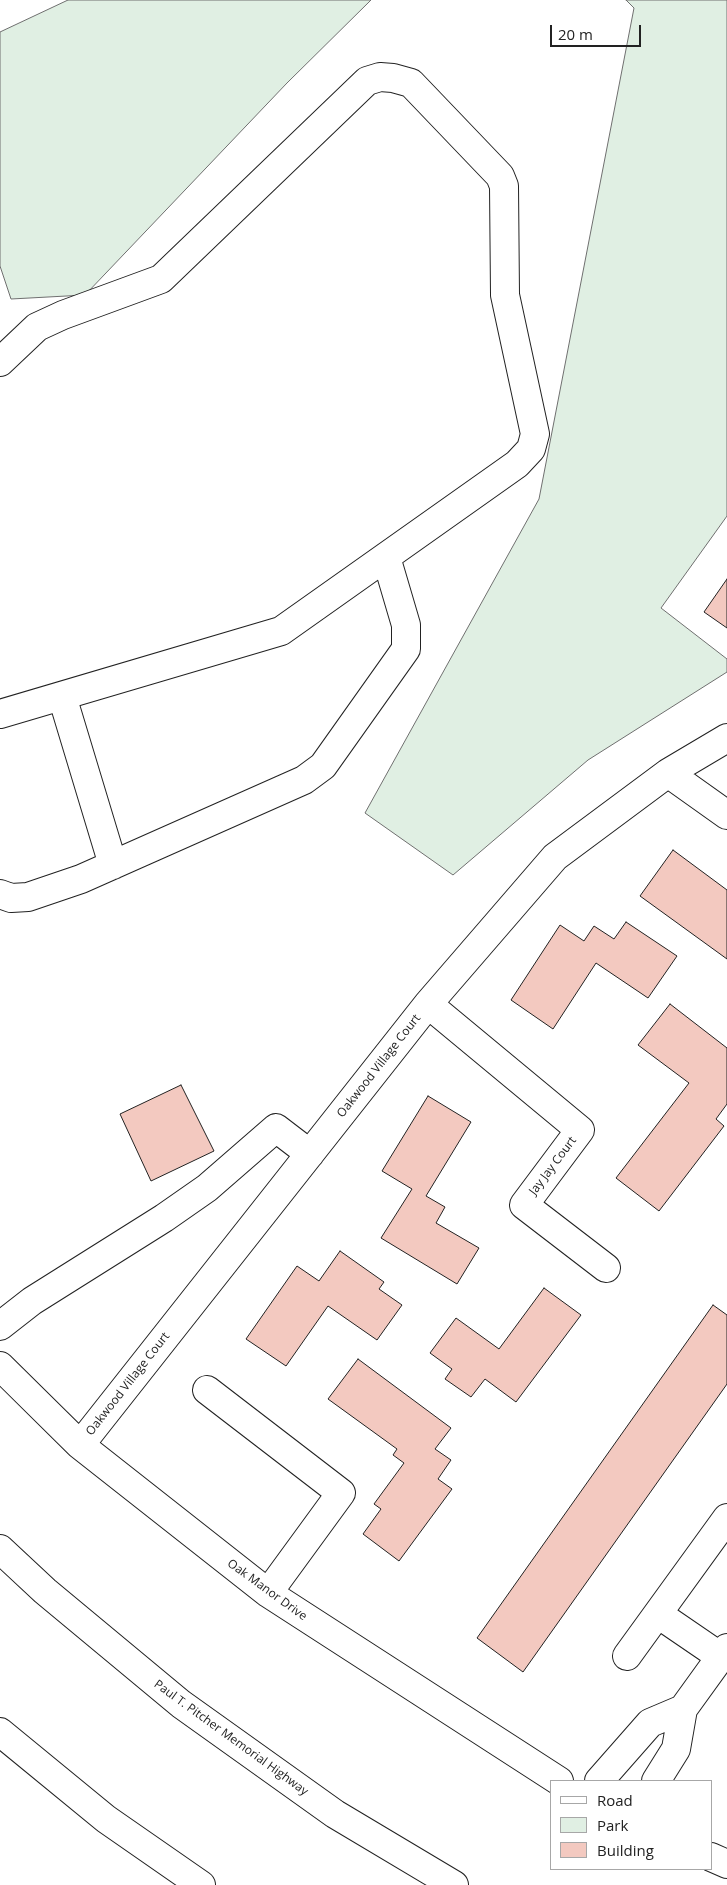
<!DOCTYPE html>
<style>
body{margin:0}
#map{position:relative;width:727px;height:1885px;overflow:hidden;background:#fff;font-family:"Open Sans",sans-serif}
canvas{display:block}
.legend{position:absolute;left:550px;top:1780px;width:162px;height:90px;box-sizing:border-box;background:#fff;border:1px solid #a7a7a7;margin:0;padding:6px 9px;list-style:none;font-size:15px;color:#222}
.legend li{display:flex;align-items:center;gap:10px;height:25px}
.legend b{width:25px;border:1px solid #a7a7a7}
.scale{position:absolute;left:550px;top:25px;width:91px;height:22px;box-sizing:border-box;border:2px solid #222;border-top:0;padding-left:6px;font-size:15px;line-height:18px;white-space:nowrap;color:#222;-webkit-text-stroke:4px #fff;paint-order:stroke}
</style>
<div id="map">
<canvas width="727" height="1885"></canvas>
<ul class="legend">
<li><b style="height:6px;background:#fff"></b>Road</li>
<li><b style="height:14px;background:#e0efe3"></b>Park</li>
<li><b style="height:14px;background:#f3c9c0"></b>Building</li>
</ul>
<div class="scale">20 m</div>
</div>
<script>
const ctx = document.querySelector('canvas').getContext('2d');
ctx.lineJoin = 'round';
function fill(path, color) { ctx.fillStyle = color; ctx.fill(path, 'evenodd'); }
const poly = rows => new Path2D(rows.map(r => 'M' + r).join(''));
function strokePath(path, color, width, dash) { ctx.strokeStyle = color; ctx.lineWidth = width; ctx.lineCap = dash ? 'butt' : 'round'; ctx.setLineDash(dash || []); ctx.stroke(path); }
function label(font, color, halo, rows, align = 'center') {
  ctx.font = font + ' "Open Sans",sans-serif'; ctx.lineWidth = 4; ctx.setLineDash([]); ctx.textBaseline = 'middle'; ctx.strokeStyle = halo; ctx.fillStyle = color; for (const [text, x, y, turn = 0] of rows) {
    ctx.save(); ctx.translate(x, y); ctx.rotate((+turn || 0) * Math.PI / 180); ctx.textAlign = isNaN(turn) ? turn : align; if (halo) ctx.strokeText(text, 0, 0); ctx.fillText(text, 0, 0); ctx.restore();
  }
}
const green = poly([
 [68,0,371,0,287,83,85,295,11,299,0,266,0,32,68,0],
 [626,0,727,0,727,516,661,608,727,659,727,672,588,760,453,875,365,813,539,499,634,8,626,0]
]);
const building = poly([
 [727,579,727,628,704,612,727,579],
 [673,850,727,890,727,959,640,896,673,850],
 [626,922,677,956,648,998,596,963,553,1029,511,1000,560,925,584,941,594,926,614,939,626,922],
 [670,1004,727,1048,727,1104,716,1119,724,1126,659,1211,616,1178,689,1083,638,1045,670,1004],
 [181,1085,214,1151,151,1181,120,1114,181,1085],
 [428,1096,471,1122,426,1196,445,1207,436,1223,479,1248,457,1284,381,1238,412,1189,382,1171,428,1096],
 [340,1251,384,1282,379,1289,402,1305,377,1340,328,1306,286,1366,246,1339,297,1266,319,1281,340,1251],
 [544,1288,581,1315,516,1402,485,1379,471,1397,445,1379,452,1369,430,1353,456,1318,499,1349,544,1288],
 [713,1305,727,1315,727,1384,523,1672,477,1638,713,1305],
 [358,1359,451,1428,435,1449,451,1460,438,1479,452,1489,399,1561,363,1534,381,1509,374,1504,404,1463,393,1455,397,1449,328,1399,358,1359]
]);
const minor = poly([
 [0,362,37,327,63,315,161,279,367,81,380,77,393,78,411,83,500,176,504,186,505,295,535,434,531,449,517,464,281,631,0,714],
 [62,696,113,865],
 [668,773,727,815],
 [0,894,11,898,28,897,81,879,304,780,323,766,406,649,406,625,386,557],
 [428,1004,580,1130,524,1205,606,1268],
 [0,1326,32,1301,164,1218,207,1188,276,1128,310,1154],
 [0,1366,80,1445,268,1593,559,1781],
 [207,1390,341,1493,268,1593],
 [80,1445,428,1004,555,857,668,773,727,738],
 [658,1614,721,1657],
 [627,1656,727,1518],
 [599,1781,650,1723,683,1709],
 [656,1781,676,1749,683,1709,727,1648],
 [711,1857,727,1864]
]);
const highway = poly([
 [0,1549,45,1591,181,1704,335,1814,454,1885],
 [0,1732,106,1819,201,1885]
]);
const streetNames = [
 ["Oakwood Village Court",379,1066,-52],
 ["Jay Jay Court",553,1166,-53],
 ["Oakwood Village Court",128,1384,-52],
 ["Oak Manor Drive",267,1590,36],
 ["Paul T. Pitcher Memorial Highway",231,1738,36]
];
fill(green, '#e0efe3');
strokePath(green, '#6f6f6f', 1);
fill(building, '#f3c9c0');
strokePath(building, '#222', 1);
strokePath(minor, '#222', 30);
strokePath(highway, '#222', 30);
strokePath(minor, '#fff', 28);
strokePath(highway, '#fff', 28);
label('12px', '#222', '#fff', streetNames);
</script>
